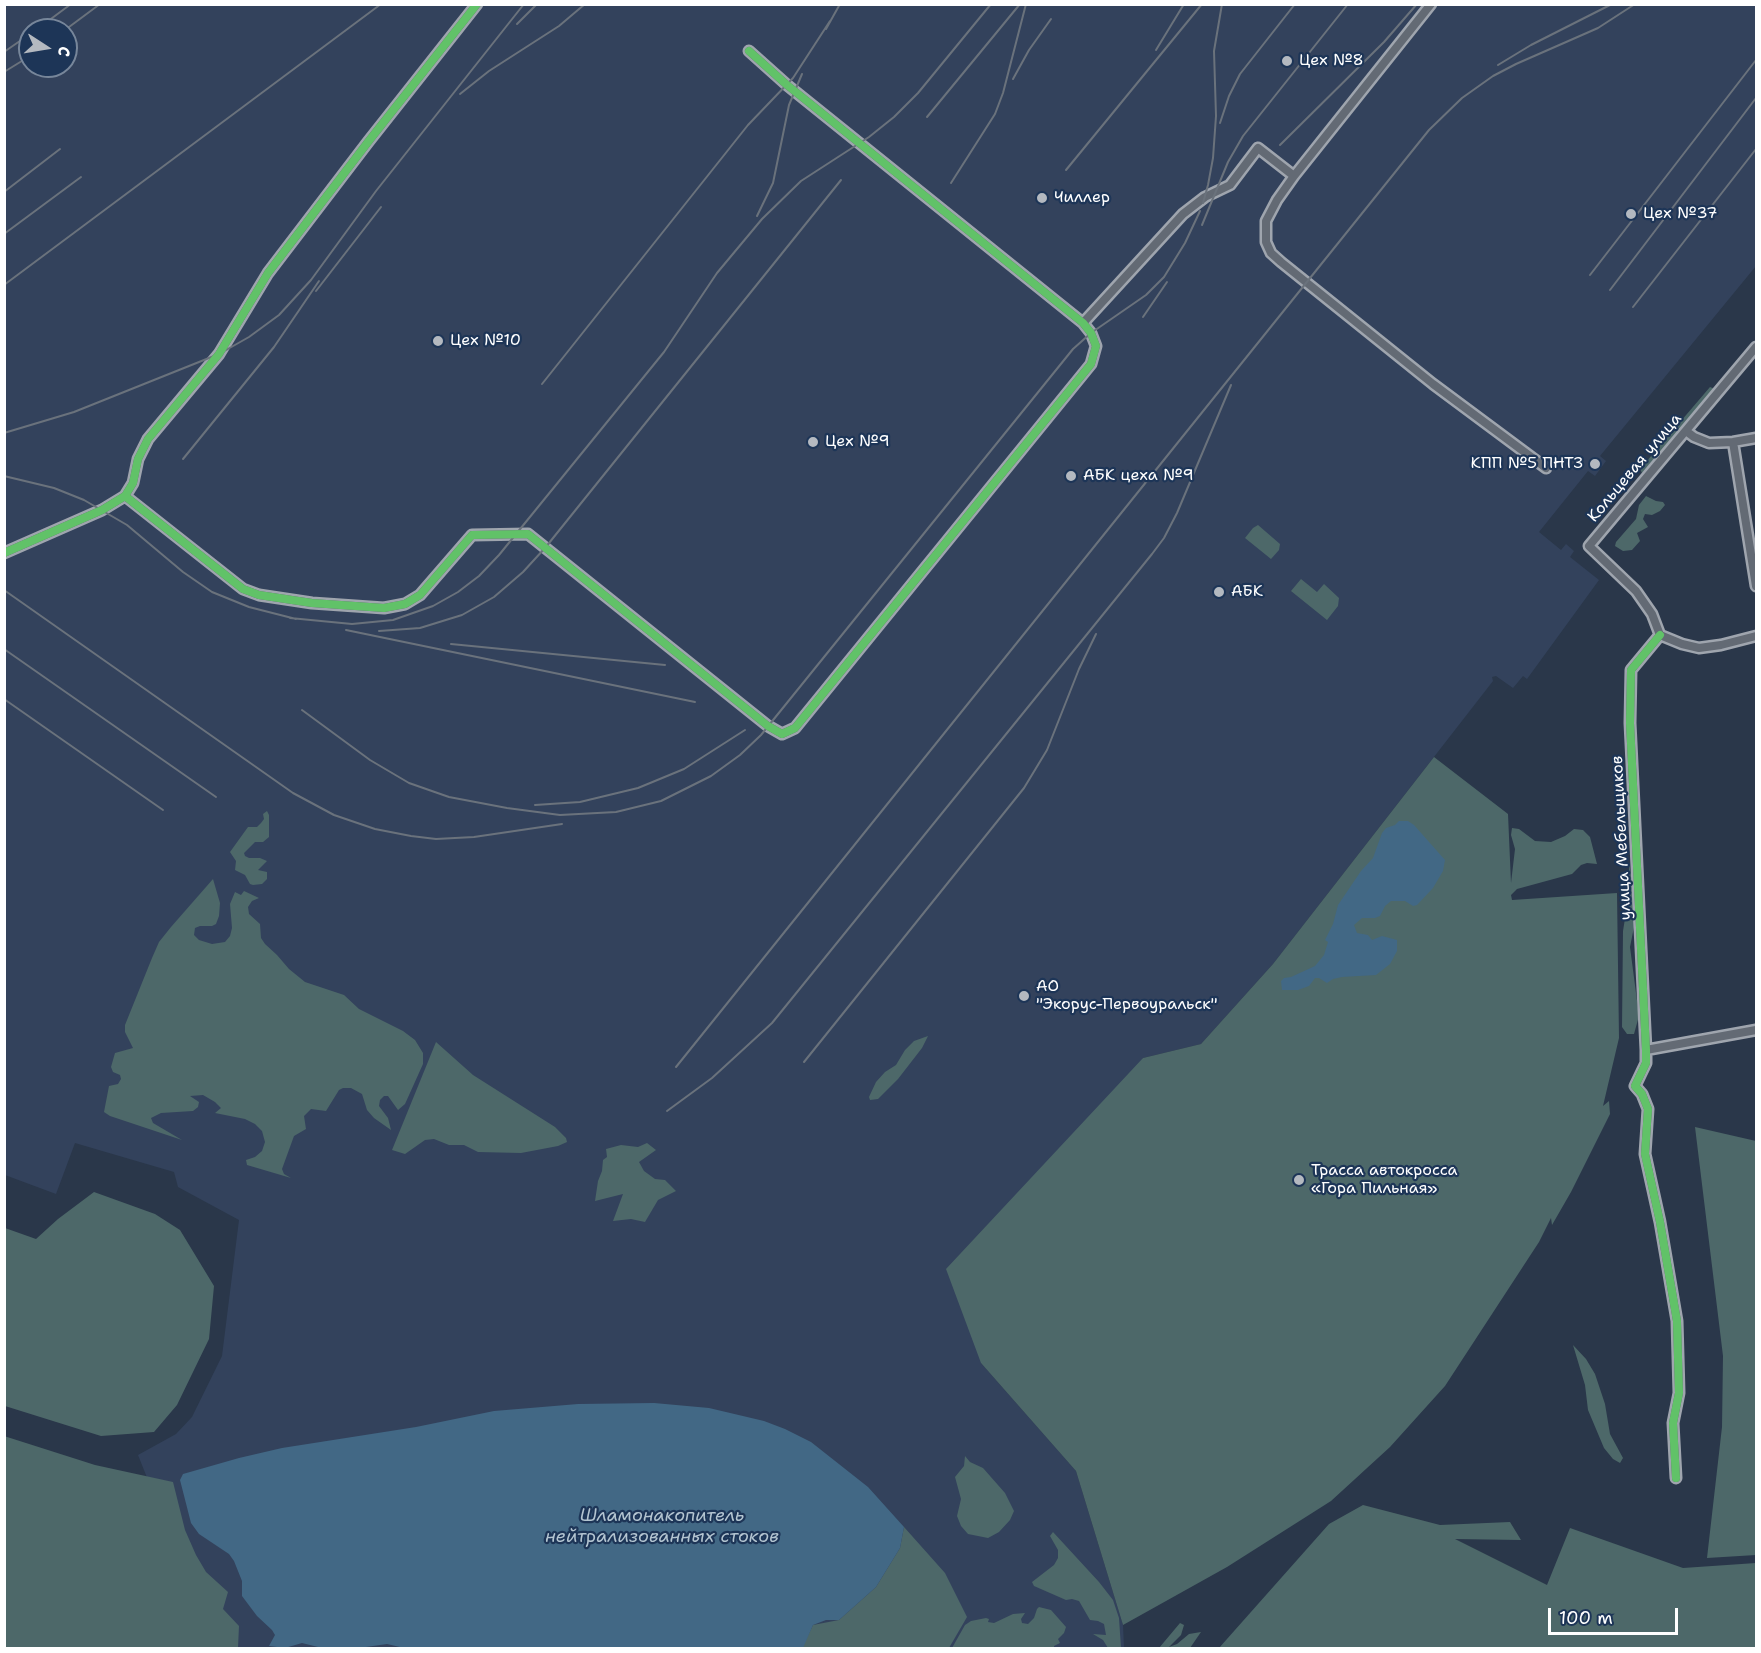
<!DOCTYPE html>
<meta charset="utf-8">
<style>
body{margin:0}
#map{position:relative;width:1761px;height:1653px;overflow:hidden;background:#2a374a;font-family:"Shantell Sans",sans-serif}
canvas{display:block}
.frame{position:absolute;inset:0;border:6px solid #fff;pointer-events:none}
.north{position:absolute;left:18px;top:18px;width:60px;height:60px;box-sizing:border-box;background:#1d3557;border:2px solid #77869a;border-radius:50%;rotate:102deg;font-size:16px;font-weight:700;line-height:24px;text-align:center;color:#fff}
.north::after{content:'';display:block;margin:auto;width:21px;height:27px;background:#b4b9c0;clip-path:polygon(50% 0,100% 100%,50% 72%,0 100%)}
.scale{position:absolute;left:1548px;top:1608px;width:130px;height:27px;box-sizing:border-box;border:3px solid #fff;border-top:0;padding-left:8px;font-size:18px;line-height:21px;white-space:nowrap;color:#fff;-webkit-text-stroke:4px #1d3557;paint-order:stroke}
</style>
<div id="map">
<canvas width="1761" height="1653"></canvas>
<div class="frame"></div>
<div class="north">С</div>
<div class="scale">100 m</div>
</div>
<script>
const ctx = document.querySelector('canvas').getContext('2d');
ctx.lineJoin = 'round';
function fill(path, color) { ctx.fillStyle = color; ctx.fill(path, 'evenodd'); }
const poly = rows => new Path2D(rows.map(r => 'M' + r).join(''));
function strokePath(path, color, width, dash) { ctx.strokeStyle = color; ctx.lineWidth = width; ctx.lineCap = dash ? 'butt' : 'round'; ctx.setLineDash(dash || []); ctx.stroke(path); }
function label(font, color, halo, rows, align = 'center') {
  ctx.font = font + ' "Shantell Sans",sans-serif'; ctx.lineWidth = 4.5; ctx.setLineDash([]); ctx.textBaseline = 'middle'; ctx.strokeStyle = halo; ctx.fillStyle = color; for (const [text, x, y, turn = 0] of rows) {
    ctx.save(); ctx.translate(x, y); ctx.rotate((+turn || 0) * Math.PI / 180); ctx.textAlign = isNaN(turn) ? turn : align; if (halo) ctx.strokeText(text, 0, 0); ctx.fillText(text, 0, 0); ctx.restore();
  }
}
const built = poly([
 [4,5,1756,5,1756,266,1600,456,1606,461,1595,476,1588,471,1539,532,1561,550,1566,544,1574,551,1570,557,1599,580,1527,679,1523,676,1513,688,1496,676,1492,677,1493,681,1273,964,1201,1044,1143,1058,981,1363,1076,1471,1123,1625,1124,1648,215,1648,138,1455,176,1434,192,1417,222,1356,239,1220,178,1187,174,1172,75,1143,56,1194,5,1175],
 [30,30,66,30,66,66,30,66]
]);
const green = poly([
 [1710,387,1715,389,1642,473,1640,469],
 [1646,496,1656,501,1663,502,1665,505,1660,511,1652,515,1645,514,1643,519,1648,527,1637,533,1640,541,1632,550,1623,551,1615,546,1616,542,1636,519,1639,505],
 [1258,525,1280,544,1279,550,1271,559,1245,538,1253,528],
 [1301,579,1317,592,1324,584,1339,598,1338,606,1327,620,1291,591],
 [1434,757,1508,814,1511,883,1515,849,1511,835,1512,828,1519,829,1535,841,1551,842,1565,836,1574,829,1583,830,1590,837,1597,864,1587,863,1581,865,1572,874,1517,889,1511,895,1512,900,1617,893,1619,1038,1603,1106,1609,1101,1610,1114,1571,1192,1552,1225,1551,1218,1539,1242,1445,1386,1390,1447,1331,1501,1227,1567,1123,1625,1076,1471,981,1363,946,1269,1143,1058,1201,1044,1273,964],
 [267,811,269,815,269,837,263,842,255,842,244,853,245,856,249,858,260,858,267,861,258,870,267,872,267,879,262,884,253,885,250,884,245,875,235,870,236,861,230,852,248,827,257,827,261,823,264,819,263,814],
 [1629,862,1635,906,1635,922,1630,947,1639,1016,1634,1034,1627,1034,1622,1027,1623,931,1629,893],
 [213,879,220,903,219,916,216,924,212,926,200,926,195,928,194,935,199,940,212,944,225,942,230,936,232,928,230,904,235,892,241,895,244,891,259,898,252,901,248,907,249,914,260,924,261,938,265,944,277,955,289,969,305,982,344,995,359,1009,403,1031,415,1040,423,1053,423,1064,405,1104,398,1110,388,1096,384,1096,380,1100,379,1106,388,1118,391,1130,374,1118,367,1110,362,1094,351,1088,343,1088,339,1090,326,1111,311,1109,304,1116,306,1129,294,1136,282,1169,284,1174,291,1178,247,1165,246,1160,255,1157,262,1151,265,1142,262,1131,255,1124,245,1119,215,1113,221,1108,215,1102,203,1095,190,1096,199,1102,198,1107,193,1111,161,1113,151,1118,153,1123,182,1140,110,1116,104,1112,109,1086,118,1084,121,1079,120,1075,113,1072,111,1067,115,1053,133,1048,125,1032,125,1025,152,958,159,942,171,927],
 [928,1036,922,1048,898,1079,878,1099,870,1100,869,1097,876,1082,885,1072,896,1065,905,1050,914,1041],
 [436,1042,473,1075,555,1127,566,1138,567,1142,558,1146,521,1153,478,1152,464,1145,449,1145,434,1139,425,1140,405,1154,392,1150],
 [1695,1127,1756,1141,1756,1555,1707,1558,1722,1427,1723,1356],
 [647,1143,656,1150,639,1162,644,1171,655,1179,665,1180,676,1191,658,1200,645,1222,631,1219,613,1221,623,1194,595,1201,598,1181,602,1171,603,1160,607,1157,606,1149,621,1145,638,1147],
 [94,1192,155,1214,180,1230,214,1286,209,1339,177,1405,154,1432,101,1436,5,1406,5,1228,36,1239,58,1219],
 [1573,1345,1586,1359,1595,1374,1605,1404,1610,1434,1623,1458,1620,1463,1613,1459,1604,1448,1588,1410,1585,1385],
 [4,1436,95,1465,173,1482,185,1530,196,1555,206,1572,228,1592,223,1609,239,1626,238,1648,5,1648],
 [965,1456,970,1462,983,1468,1005,1493,1014,1511,1010,1520,999,1532,988,1538,968,1534,961,1526,957,1516,961,1499,955,1477,964,1466],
 [1363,1505,1440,1525,1510,1522,1521,1540,1455,1539,1547,1585,1570,1528,1683,1568,1756,1563,1756,1648,1219,1648,1329,1524],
 [904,1527,945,1573,967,1617,949,1648,802,1648,813,1625,839,1620,876,1587,900,1548],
 [1053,1532,1099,1582,1113,1600,1119,1618,1121,1648,1108,1648,1103,1640,1093,1634,1106,1635,1104,1624,1098,1621,1090,1620,1079,1601,1072,1599,1066,1600,1034,1586,1032,1582,1054,1565,1058,1558,1058,1550,1050,1536],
 [1039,1607,1051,1610,1066,1627,1064,1633,1058,1639,1060,1643,1054,1646,1054,1648,952,1648,965,1625,971,1621,986,1618,989,1619,988,1622,994,1623,1013,1614,1025,1613,1021,1619,1022,1623,1028,1624,1034,1618,1037,1609],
 [1180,1623,1184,1625,1181,1635,1169,1647,1177,1644,1189,1634,1201,1632,1190,1648,1159,1648]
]);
const water = poly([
 [1399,821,1408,821,1414,825,1445,860,1443,871,1433,888,1417,905,1413,906,1405,901,1391,901,1385,906,1380,916,1375,918,1362,918,1354,925,1357,933,1368,935,1372,940,1382,936,1397,940,1397,951,1390,964,1376,975,1342,977,1333,979,1327,983,1319,978,1315,978,1309,986,1298,990,1282,990,1281,981,1284,978,1291,977,1315,966,1324,955,1328,942,1325,940,1333,924,1338,905,1361,871,1373,858,1382,833,1386,828,1395,825],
 [654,1403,709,1408,764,1421,785,1429,811,1442,868,1487,904,1527,900,1548,876,1587,839,1620,826,1620,813,1625,803,1648,404,1648,387,1644,366,1647,318,1647,302,1643,285,1648,269,1646,275,1635,272,1630,257,1616,242,1596,242,1581,234,1561,229,1554,199,1534,191,1523,180,1480,183,1474,239,1458,282,1448,416,1427,494,1411,578,1404]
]);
const minor = poly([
 [1431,4,1294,176,1277,200,1266,221,1266,242,1271,253,1281,262,1433,384,1546,468],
 [1083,323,1183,214,1205,197,1230,185,1258,148,1294,176],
 [1686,431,1694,437,1709,443,1733,442,1756,438],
 [1733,442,1756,586],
 [125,496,243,589,259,595,312,603,384,608,405,604,420,595,472,535,528,534,768,726,782,734,795,728,1091,364,1096,346,1091,333,1083,323,787,85,749,51],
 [4,553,102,510,125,496,133,483,138,459,148,439,219,354,268,273,368,142,477,4],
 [1660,635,1631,670,1630,723,1646,1050,1646,1063,1635,1086,1642,1094,1648,1109,1645,1154,1660,1222,1677,1321,1679,1393,1673,1423,1676,1478],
 [1660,635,1652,614,1636,591,1589,546,1756,347],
 [1660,635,1682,644,1699,648,1721,645,1756,636],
 [1646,1050,1756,1030]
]);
const rail = poly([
 [517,24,537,4],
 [826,29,840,4],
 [36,30,71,4],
 [65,30,100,4],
 [1156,50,1184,4],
 [4,52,30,34],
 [1498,65,1531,45,1612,4],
 [4,72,30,56],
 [1013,79,1029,50,1051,19],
 [460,94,489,71,559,26,585,4],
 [927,117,1020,4],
 [1220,123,1229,96,1240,74,1295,4],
 [1280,145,1384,42,1417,4],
 [1066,170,1202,4],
 [951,183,995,114,1003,93,1026,4],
 [4,192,60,149],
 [1203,203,1208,185,1213,158,1216,116,1214,51,1222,4],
 [757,216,773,183,789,105,802,74],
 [1202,225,1228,162,1243,136,1348,4],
 [4,234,81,177],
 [1590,275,1756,60],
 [4,285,381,4],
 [1610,290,1756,98],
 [316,291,381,207],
 [1633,307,1756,149],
 [1143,317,1167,282],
 [542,384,748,125,793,78,830,21],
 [4,433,74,412,219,354,249,337,279,315,311,280,376,191,524,4],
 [183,459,274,347,319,281],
 [4,476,54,488,84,500,127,525,183,572,212,592,249,607,296,619],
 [4,590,293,793,334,815,375,829,411,836,436,839,474,837,562,824],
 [290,618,352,624,393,620,433,606,458,592,479,576,499,555,664,352,717,273,762,219,801,181,869,137,894,117,918,93,991,4],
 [346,630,695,702],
 [379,631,420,628,462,615,494,597,523,572,545,548,841,180],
 [451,644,665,665],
 [4,649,216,797],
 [4,699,163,810],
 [302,710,370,760,409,783,449,797,507,808,560,815,616,812,661,801,711,776,740,755,761,735,1073,349,1091,333,1146,295,1164,277,1185,243,1200,211],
 [535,805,580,802,638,788,684,769,745,730],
 [804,1062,1024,788,1047,750,1079,669,1096,634],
 [676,1067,1429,130,1462,98,1493,76,1516,64,1598,28,1635,4],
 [667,1111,712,1078,772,1023,1152,554,1164,538,1177,513,1231,385]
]);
const cycleway = poly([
 [125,496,243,589,259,595,312,603,384,608,405,604,420,595,472,535,528,534,768,726,782,734,795,728,1091,364,1096,346,1091,333,1083,323,787,85,749,51],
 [4,553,102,510,125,496,133,483,138,459,148,439,219,354,268,273,368,142,477,4],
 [1660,635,1631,670,1630,723,1646,1050,1646,1063,1635,1086,1642,1094,1648,1109,1645,1154,1660,1222,1677,1321,1679,1393,1673,1423,1676,1478]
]);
const markers = [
 [1287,61,6,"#b4b9c0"],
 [1042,198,6,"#b4b9c0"],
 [1631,214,6,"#b4b9c0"],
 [438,341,6,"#b4b9c0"],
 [813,442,6,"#b4b9c0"],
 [1595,464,6,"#b4b9c0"],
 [1071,476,6,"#b4b9c0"],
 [1219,592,6,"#b4b9c0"],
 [1024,996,6,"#b4b9c0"],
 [1299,1180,6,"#b4b9c0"]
];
const poiNames = [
 ["Цех №8",1299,61],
 ["Чиллер",1054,198],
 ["Цех №37",1643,214],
 ["Цех №10",450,341],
 ["Цех №9",825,442],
 ["КПП №5 ПНТЗ",1583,464,"right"],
 ["АБК цеха №9",1083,476],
 ["АБК",1231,592],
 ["АО",1036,987],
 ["\"Экорус-Первоуральск\"",1036,1005],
 ["Трасса автокросса",1311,1171],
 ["«Гора Пильная»",1311,1189]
];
const streetNames = [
 ["Кольцевая улица",1635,468,-50],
 ["улица Мебельщиков",1622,838,-93]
];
const waterNames = [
 ["Шламонакопитель",662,1516],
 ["нейтрализованных стоков",662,1537]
];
fill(built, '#33425c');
fill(green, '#4d6869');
fill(water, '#426885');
strokePath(minor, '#9fa5ae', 13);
strokePath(minor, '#636a74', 8);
strokePath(rail, '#6a727c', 2);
strokePath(cycleway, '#61c268', 8);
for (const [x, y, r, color] of markers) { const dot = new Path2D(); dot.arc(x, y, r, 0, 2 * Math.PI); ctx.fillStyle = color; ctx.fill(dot); strokePath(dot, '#1d3557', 2); }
label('16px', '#fff', '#1d3557', poiNames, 'left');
label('16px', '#fff', '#1d3557', streetNames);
label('italic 18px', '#b4c5d1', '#1d3557', waterNames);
</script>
